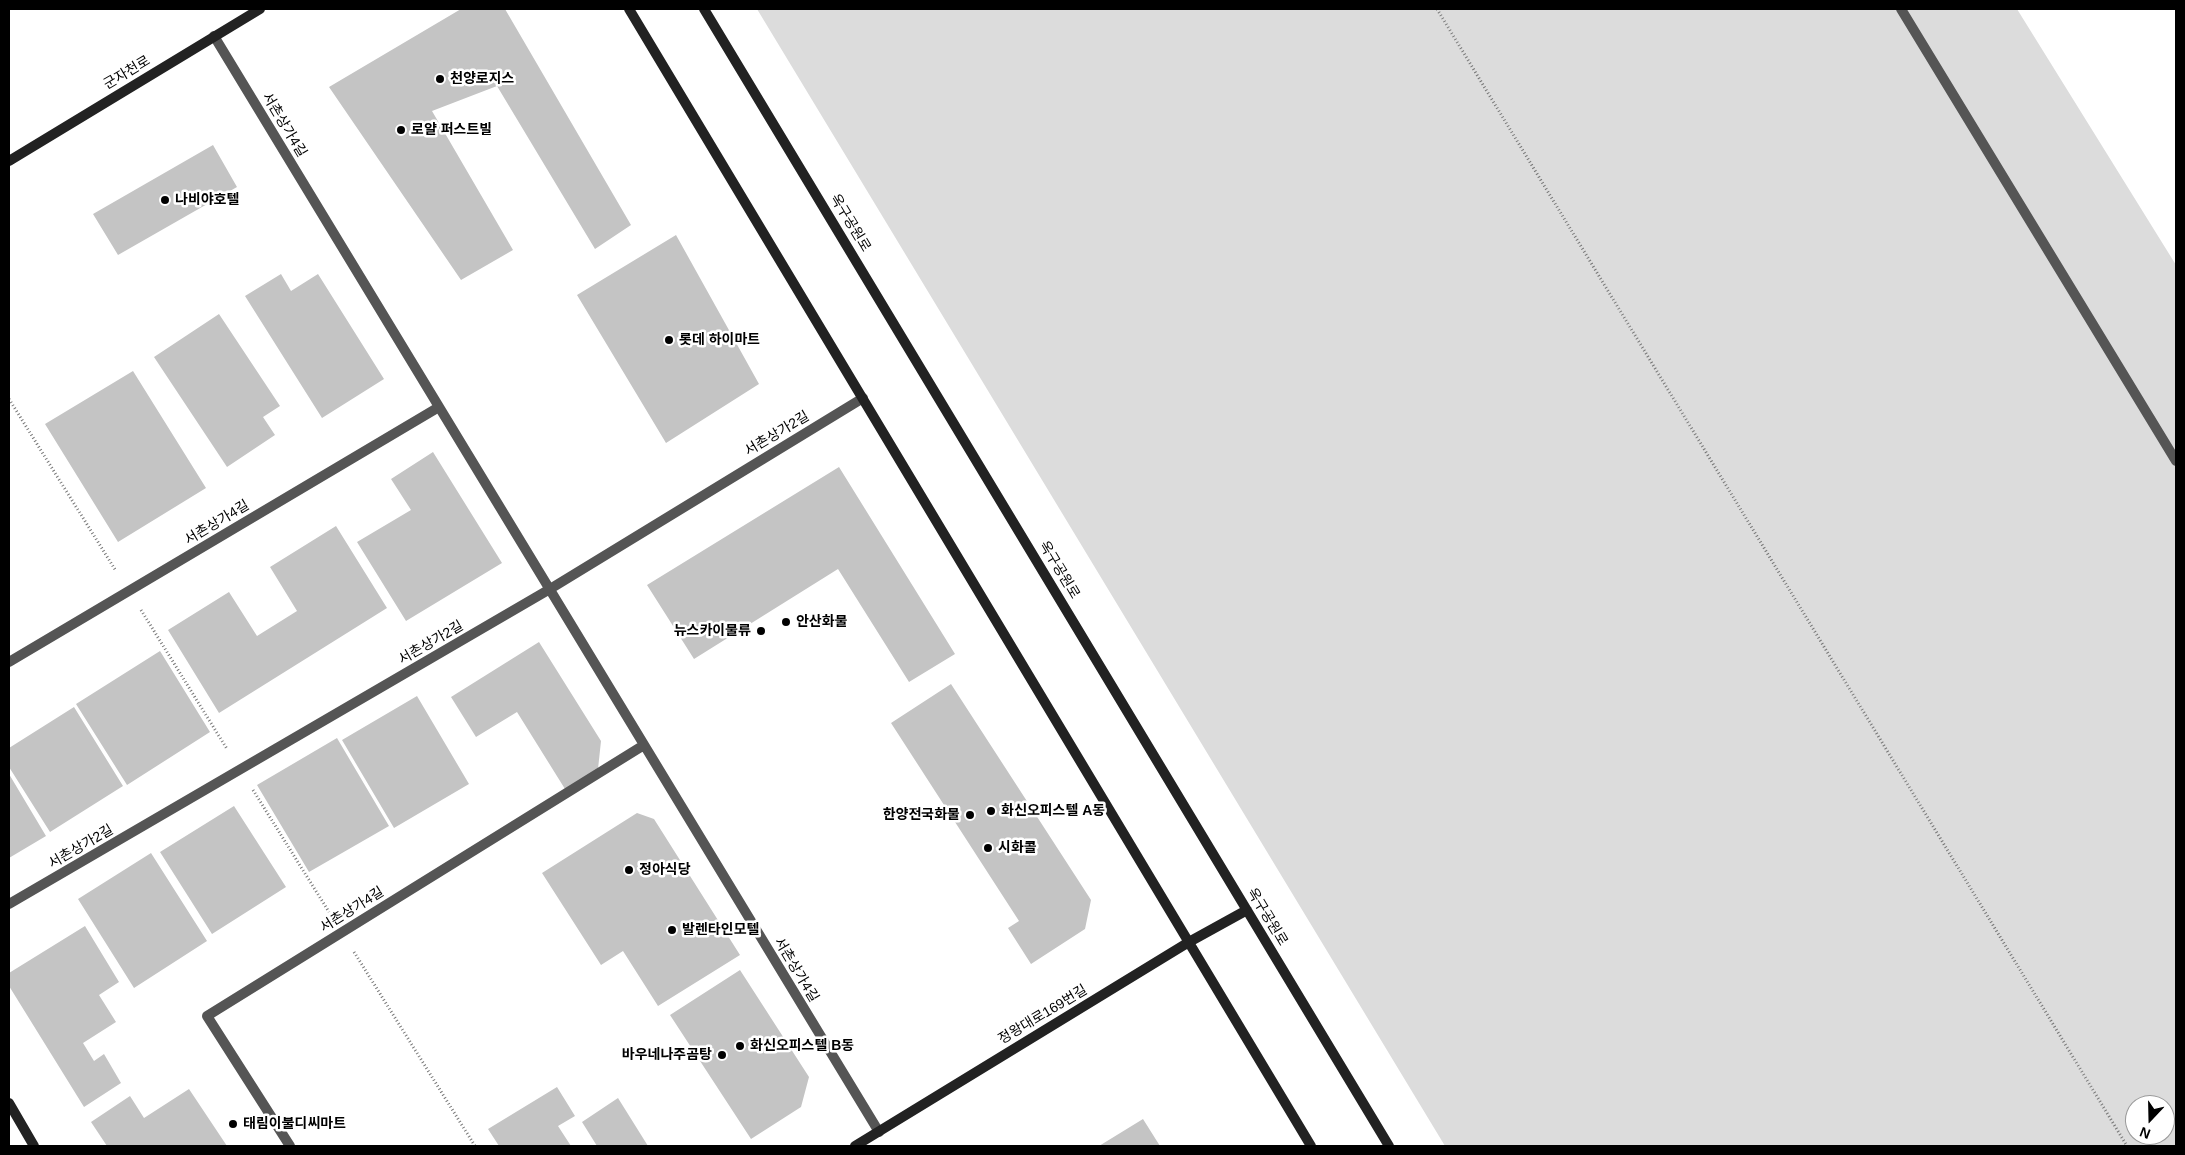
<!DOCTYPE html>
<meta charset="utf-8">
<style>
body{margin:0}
#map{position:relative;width:2185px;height:1155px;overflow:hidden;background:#fff;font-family:Arial,sans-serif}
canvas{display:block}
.frame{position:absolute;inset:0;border:10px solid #000;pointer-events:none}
.north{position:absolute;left:2125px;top:1095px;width:50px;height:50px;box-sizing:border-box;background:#fff;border:1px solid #999;border-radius:50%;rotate:201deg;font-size:14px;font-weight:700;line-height:20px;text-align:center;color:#000}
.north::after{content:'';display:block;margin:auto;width:18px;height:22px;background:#000;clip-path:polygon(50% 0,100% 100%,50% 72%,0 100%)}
</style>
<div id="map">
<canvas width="2185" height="1155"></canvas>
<div class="frame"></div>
<div class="north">N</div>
</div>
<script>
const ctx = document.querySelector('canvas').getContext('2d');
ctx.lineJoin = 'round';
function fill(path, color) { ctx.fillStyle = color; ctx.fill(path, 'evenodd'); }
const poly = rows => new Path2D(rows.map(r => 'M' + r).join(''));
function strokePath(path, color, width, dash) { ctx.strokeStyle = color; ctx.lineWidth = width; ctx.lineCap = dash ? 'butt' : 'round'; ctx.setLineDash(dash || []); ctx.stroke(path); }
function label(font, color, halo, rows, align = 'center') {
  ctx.font = font + ' Arial,"Noto Sans KR",sans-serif'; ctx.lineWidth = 5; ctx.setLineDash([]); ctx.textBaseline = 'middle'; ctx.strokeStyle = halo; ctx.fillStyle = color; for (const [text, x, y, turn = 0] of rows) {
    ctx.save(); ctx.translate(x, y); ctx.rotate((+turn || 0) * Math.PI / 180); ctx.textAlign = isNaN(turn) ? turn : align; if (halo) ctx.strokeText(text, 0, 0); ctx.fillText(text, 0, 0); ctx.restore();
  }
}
const green = poly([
 [757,9,2017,9,2176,265,2176,1146,1445,1146],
 [2135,1105,2165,1105,2165,1135,2135,1135]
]);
const building = poly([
 [461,9,505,9,631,225,595,249,497,86,432,111,513,250,461,280,329,87],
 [213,145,237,187,118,255,93,214],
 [676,235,759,384,666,443,577,295],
 [281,274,291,291,318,274,384,379,322,418,245,296],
 [219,314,280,406,263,417,275,435,227,467,154,357],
 [133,371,206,488,118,542,45,424],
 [433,452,502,563,406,621,357,542,411,510,391,479],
 [839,467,955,654,909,682,838,569,694,659,647,585],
 [336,526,387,608,219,713,168,630,229,592,257,636,297,611,270,567],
 [539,642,601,741,598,769,565,789,517,712,476,737,451,697],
 [160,651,210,732,127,785,76,704],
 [951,684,1091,900,1085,929,1031,964,1008,928,1019,921,891,723],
 [417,696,469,784,394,828,342,740],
 [74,707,123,786,50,832,9,767,9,748],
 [337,738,389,826,309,872,257,785],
 [9,774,46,836,9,858],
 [234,806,286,887,212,934,160,852],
 [637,813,654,819,740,955,658,1006,623,951,601,965,542,873],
 [151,853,207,941,134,988,78,899],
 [85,926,119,982,99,995,116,1022,83,1043,94,1061,104,1054,121,1083,84,1107,9,986,9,973],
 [740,970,809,1077,801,1107,751,1139,670,1015],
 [557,1087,575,1116,558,1126,571,1146,499,1146,488,1129],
 [189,1089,227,1146,107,1146,91,1122,130,1096,144,1118],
 [618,1098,648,1146,597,1146,582,1122],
 [1143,1119,1160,1146,1099,1146]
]);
const path = poly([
 [1437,9,2127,1146],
 [9,399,116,571],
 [141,610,227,749],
 [253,790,329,912],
 [354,952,475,1146]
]);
const street = poly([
 [1901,9,2176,461],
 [214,36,879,1132],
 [9,662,439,407],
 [9,904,550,589,863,398],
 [290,1146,207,1016,644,745]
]);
const secondary = poly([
 [629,9,1311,1146],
 [704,9,1389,1146],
 [9,161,260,9],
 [9,1103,34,1146],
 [855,1146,1189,942,1247,910]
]);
const markers = [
 [440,79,5,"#000"],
 [401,130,5,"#000"],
 [165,200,5,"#000"],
 [669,340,5,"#000"],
 [786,622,5,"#000"],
 [761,631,5,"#000"],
 [991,811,5,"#000"],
 [970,815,5,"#000"],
 [988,848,5,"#000"],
 [629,870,5,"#000"],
 [672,930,5,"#000"],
 [740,1046,5,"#000"],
 [722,1055,5,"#000"],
 [233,1124,5,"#000"]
];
const streetNames = [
 ["군자천로",127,73,-31],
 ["서촌상가4길",284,125,59],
 ["옥구공원로",850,223,59],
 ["서촌상가2길",777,434,-31],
 ["서촌상가4길",217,523,-31],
 ["옥구공원로",1059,570,59],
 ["서촌상가2길",431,643,-30],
 ["서촌상가2길",81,847,-30],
 ["서촌상가4길",352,910,-32],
 ["옥구공원로",1267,917,59],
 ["서촌상가4길",796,970,59],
 ["정왕대로169번길",1043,1015,-31]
];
const poiNames = [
 ["천양로지스",450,79],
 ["로얄 퍼스트빌",411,130],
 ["나비야호텔",175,200],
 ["롯데 하이마트",679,340],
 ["안산화물",796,622],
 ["뉴스카이물류",751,631,"right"],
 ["화신오피스텔 A동",1001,811],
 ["한양전국화물",960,815,"right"],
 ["시화콜",998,848],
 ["정아식당",639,870],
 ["발렌타인모텔",682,930],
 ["화신오피스텔 B동",750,1046],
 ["바우네나주곰탕",712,1055,"right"],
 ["태림이불디씨마트",243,1124]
];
fill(green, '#dcdcdc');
fill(building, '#c4c4c4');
strokePath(path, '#777', 3, [1, 2.5]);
strokePath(street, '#555', 10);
strokePath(secondary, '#222', 10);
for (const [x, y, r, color] of markers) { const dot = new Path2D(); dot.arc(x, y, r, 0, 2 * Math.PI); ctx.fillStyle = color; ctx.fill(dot); strokePath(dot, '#fff', 2); }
label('14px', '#000', '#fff', streetNames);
label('bold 14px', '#000', '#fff', poiNames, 'left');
</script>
